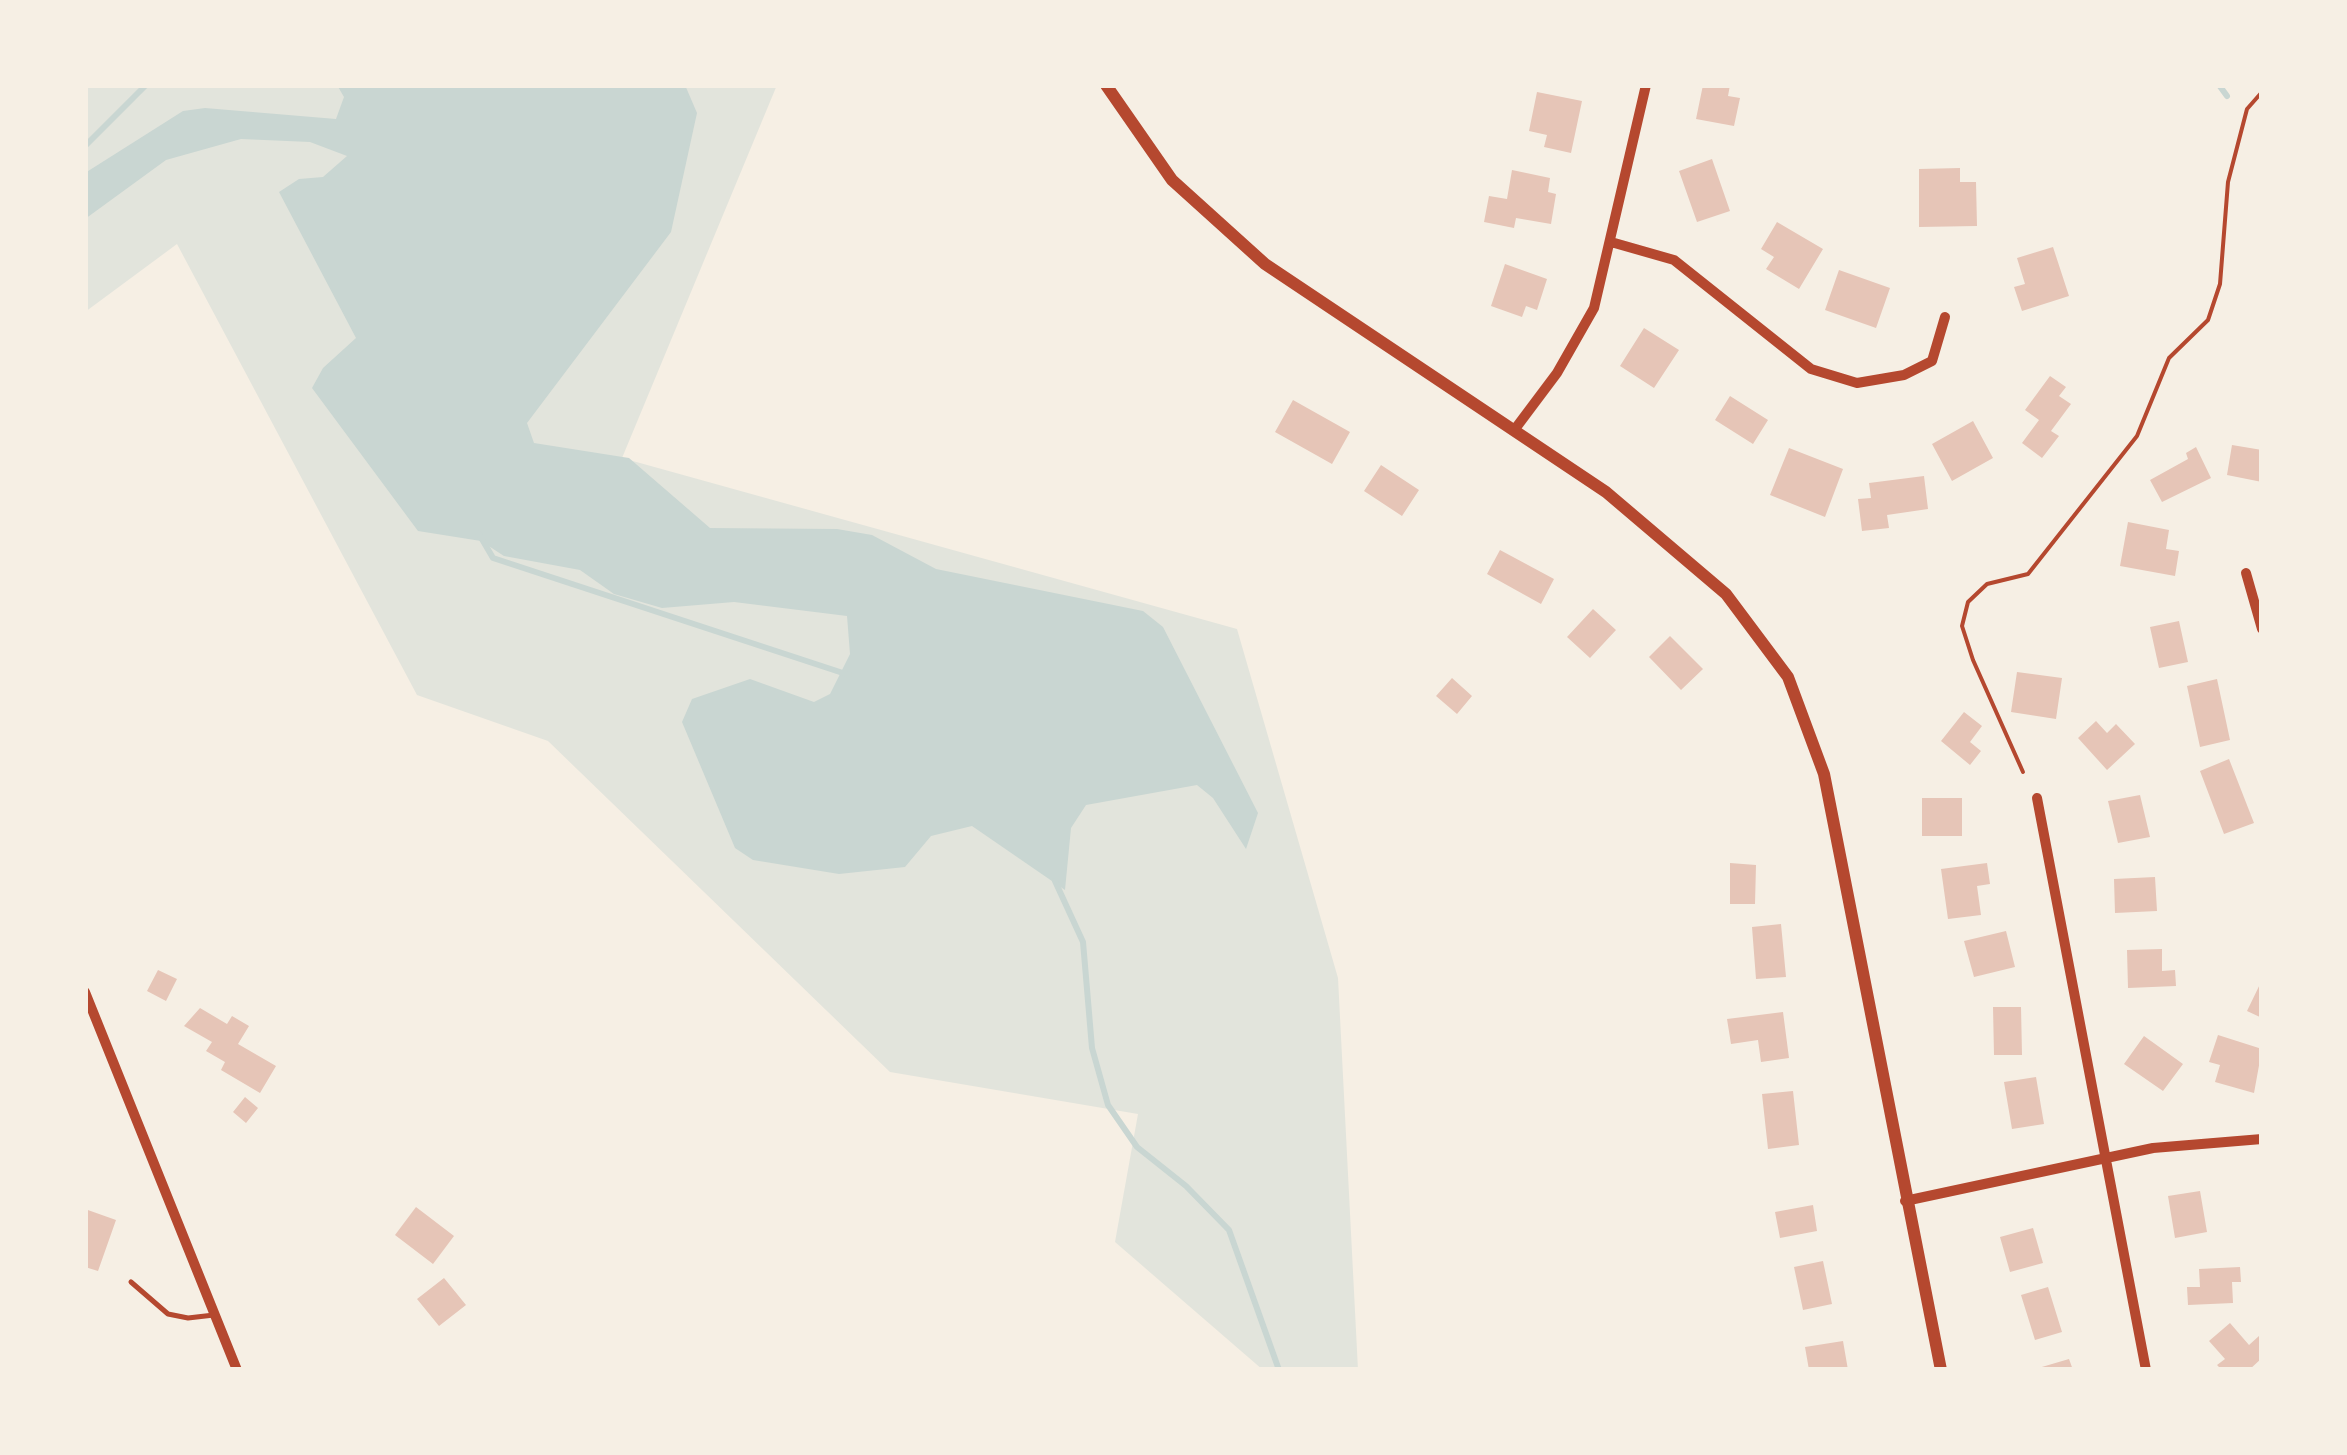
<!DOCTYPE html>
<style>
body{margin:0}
#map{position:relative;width:2347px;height:1455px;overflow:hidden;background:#f6efe4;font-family:"Sofia Sans Condensed",sans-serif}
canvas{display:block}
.frame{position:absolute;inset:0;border:88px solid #f6efe4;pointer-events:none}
</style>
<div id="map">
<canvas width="2347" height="1455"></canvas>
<div class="frame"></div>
</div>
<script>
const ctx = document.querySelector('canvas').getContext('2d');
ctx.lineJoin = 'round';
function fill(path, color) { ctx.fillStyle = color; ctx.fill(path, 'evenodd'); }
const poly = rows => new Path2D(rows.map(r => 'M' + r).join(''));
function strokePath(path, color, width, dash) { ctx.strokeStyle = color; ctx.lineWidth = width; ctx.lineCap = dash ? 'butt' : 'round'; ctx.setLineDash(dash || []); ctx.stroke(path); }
const green = poly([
 [85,85,777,85,622,458,1237,629,1338,978,1358,1370,1263,1370,1115,1242,1138,1114,890,1072,548,741,417,695,177,244,85,312]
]);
const water = poly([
 [337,85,685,85,697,113,671,232,527,423,534,443,629,458,710,528,837,529,872,535,936,569,1143,611,1163,627,1258,813,1246,849,1213,798,1197,785,1086,805,1071,828,1065,890,972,826,931,836,905,867,839,874,753,860,735,848,682,722,692,699,750,679,814,702,830,694,850,654,847,616,734,602,662,608,614,594,580,570,504,556,481,541,418,531,312,388,323,368,356,338,279,192,299,179,323,177,347,156,310,142,241,139,166,160,85,219,85,173,183,111,205,108,336,119,344,97]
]);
const stream = poly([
 [2219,85,2227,96],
 [85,146,146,85],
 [479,534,493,558,849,675],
 [1055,881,1083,942,1092,1048,1108,1105,1137,1147,1186,1186,1229,1230,1279,1370]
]);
const building = poly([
 [1703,85,1730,85,1728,96,1740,98,1734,126,1696,119],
 [1537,92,1582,101,1571,153,1544,147,1547,135,1529,131],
 [1712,159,1730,211,1697,222,1679,171],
 [1960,168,1960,182,1976,182,1977,226,1919,227,1919,169],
 [1512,170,1550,178,1548,192,1556,194,1551,224,1516,218,1514,228,1484,222,1489,196,1507,199],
 [1777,222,1823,249,1799,289,1766,269,1774,257,1761,249],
 [2053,247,2069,296,2022,311,2014,287,2025,284,2017,258],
 [1505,264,1547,279,1537,310,1526,306,1522,317,1491,306],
 [1839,270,1890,288,1876,328,1825,310],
 [1644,328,1679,350,1654,388,1620,366],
 [2050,376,2066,387,2059,396,2071,404,2051,431,2059,436,2042,458,2022,443,2039,420,2025,410],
 [1730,396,1768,420,1753,444,1715,420],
 [1293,400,1350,432,1332,464,1275,432],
 [1973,421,1993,458,1952,481,1932,444],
 [2232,445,2262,450,2262,482,2227,475],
 [2196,447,2211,478,2162,502,2150,480,2188,459,2186,453],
 [1789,448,1843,469,1825,517,1770,495],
 [1381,465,1419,490,1402,516,1364,491],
 [1924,476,1928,509,1887,515,1889,528,1862,531,1858,499,1871,498,1869,483],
 [2128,522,2169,530,2166,549,2179,551,2175,576,2120,566],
 [1500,550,1554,579,1541,604,1487,574],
 [1593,609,1616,630,1590,658,1567,637],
 [2179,621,2188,662,2159,668,2150,627],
 [1670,636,1703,669,1681,690,1649,657],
 [2017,672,2062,678,2056,719,2011,712],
 [1452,678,1472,696,1457,714,1436,696],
 [2217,679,2230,740,2200,747,2187,686],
 [1964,712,1982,726,1970,742,1981,751,1970,765,1941,741],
 [2096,721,2107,733,2116,724,2135,744,2107,770,2078,738],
 [2229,759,2254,823,2224,834,2200,771],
 [2140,795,2150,837,2118,843,2108,801],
 [1922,798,1962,798,1962,836,1922,836],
 [1730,863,1756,865,1755,904,1730,904],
 [1987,863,1990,884,1977,886,1981,915,1948,919,1941,869],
 [2155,877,2157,911,2115,913,2114,879],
 [1781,924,1786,977,1756,979,1752,927],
 [2006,931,2015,967,1974,977,1964,941],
 [2162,949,2162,971,2175,970,2176,986,2128,988,2127,950],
 [158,970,177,979,166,1001,147,991],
 [2262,980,2262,1018,2247,1011],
 [1993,1007,2021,1007,2022,1055,1994,1055],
 [200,1008,227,1024,232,1016,249,1026,238,1044,276,1066,260,1093,221,1070,225,1062,206,1051,212,1042,184,1026],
 [1783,1012,1789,1058,1761,1062,1758,1040,1731,1044,1727,1019],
 [2218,1035,2262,1049,2254,1093,2215,1082,2220,1065,2209,1062],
 [2144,1036,2183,1064,2163,1091,2124,1064],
 [2036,1077,2044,1124,2012,1129,2004,1082],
 [1793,1091,1799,1145,1768,1149,1762,1094],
 [245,1097,258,1108,246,1123,233,1112],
 [2200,1191,2207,1232,2175,1238,2168,1196],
 [1813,1205,1817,1231,1780,1238,1775,1212],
 [416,1207,454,1236,433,1264,395,1235],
 [85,1209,116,1220,98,1271,85,1267],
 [2033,1228,2043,1263,2010,1272,2000,1237],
 [1823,1261,1832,1304,1803,1310,1794,1267],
 [2240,1267,2241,1282,2232,1282,2233,1303,2188,1305,2187,1287,2200,1287,2199,1269],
 [444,1278,466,1305,439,1326,417,1299],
 [2048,1287,2062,1332,2035,1340,2021,1295],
 [2230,1323,2249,1345,2259,1336,2262,1340,2262,1358,2249,1370,2222,1370,2217,1365,2225,1359,2209,1341],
 [1843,1341,1848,1370,1809,1370,1805,1347],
 [2069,1359,2073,1370,2035,1370,2035,1369]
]);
const path = poly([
 [2023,772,1973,660,1962,626,1968,602,1987,584,2028,574,2137,436,2169,358,2208,320,2220,284,2228,182,2247,109,2262,92]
]);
const service = poly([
 [131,1282,168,1314,188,1318,214,1315]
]);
const minor = poly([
 [1611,242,1674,260,1811,369,1857,383,1904,375,1932,361,1945,317],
 [1515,429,1557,373,1594,308,1646,85],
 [2246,573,2262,629],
 [2037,798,2146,1370],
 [85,992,237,1370],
 [1905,1201,2153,1148,2262,1139]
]);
const tertiary = poly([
 [1106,85,1172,180,1265,264,1606,492,1726,594,1788,677,1824,774,1941,1370]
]);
fill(green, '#e2e4dc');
fill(water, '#c9d6d2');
strokePath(stream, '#c9d6d2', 6);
fill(building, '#e6c5b7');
strokePath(path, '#b5482f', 4);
strokePath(service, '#b5482f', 5);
strokePath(minor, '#b5482f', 10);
strokePath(tertiary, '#b5482f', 12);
</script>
